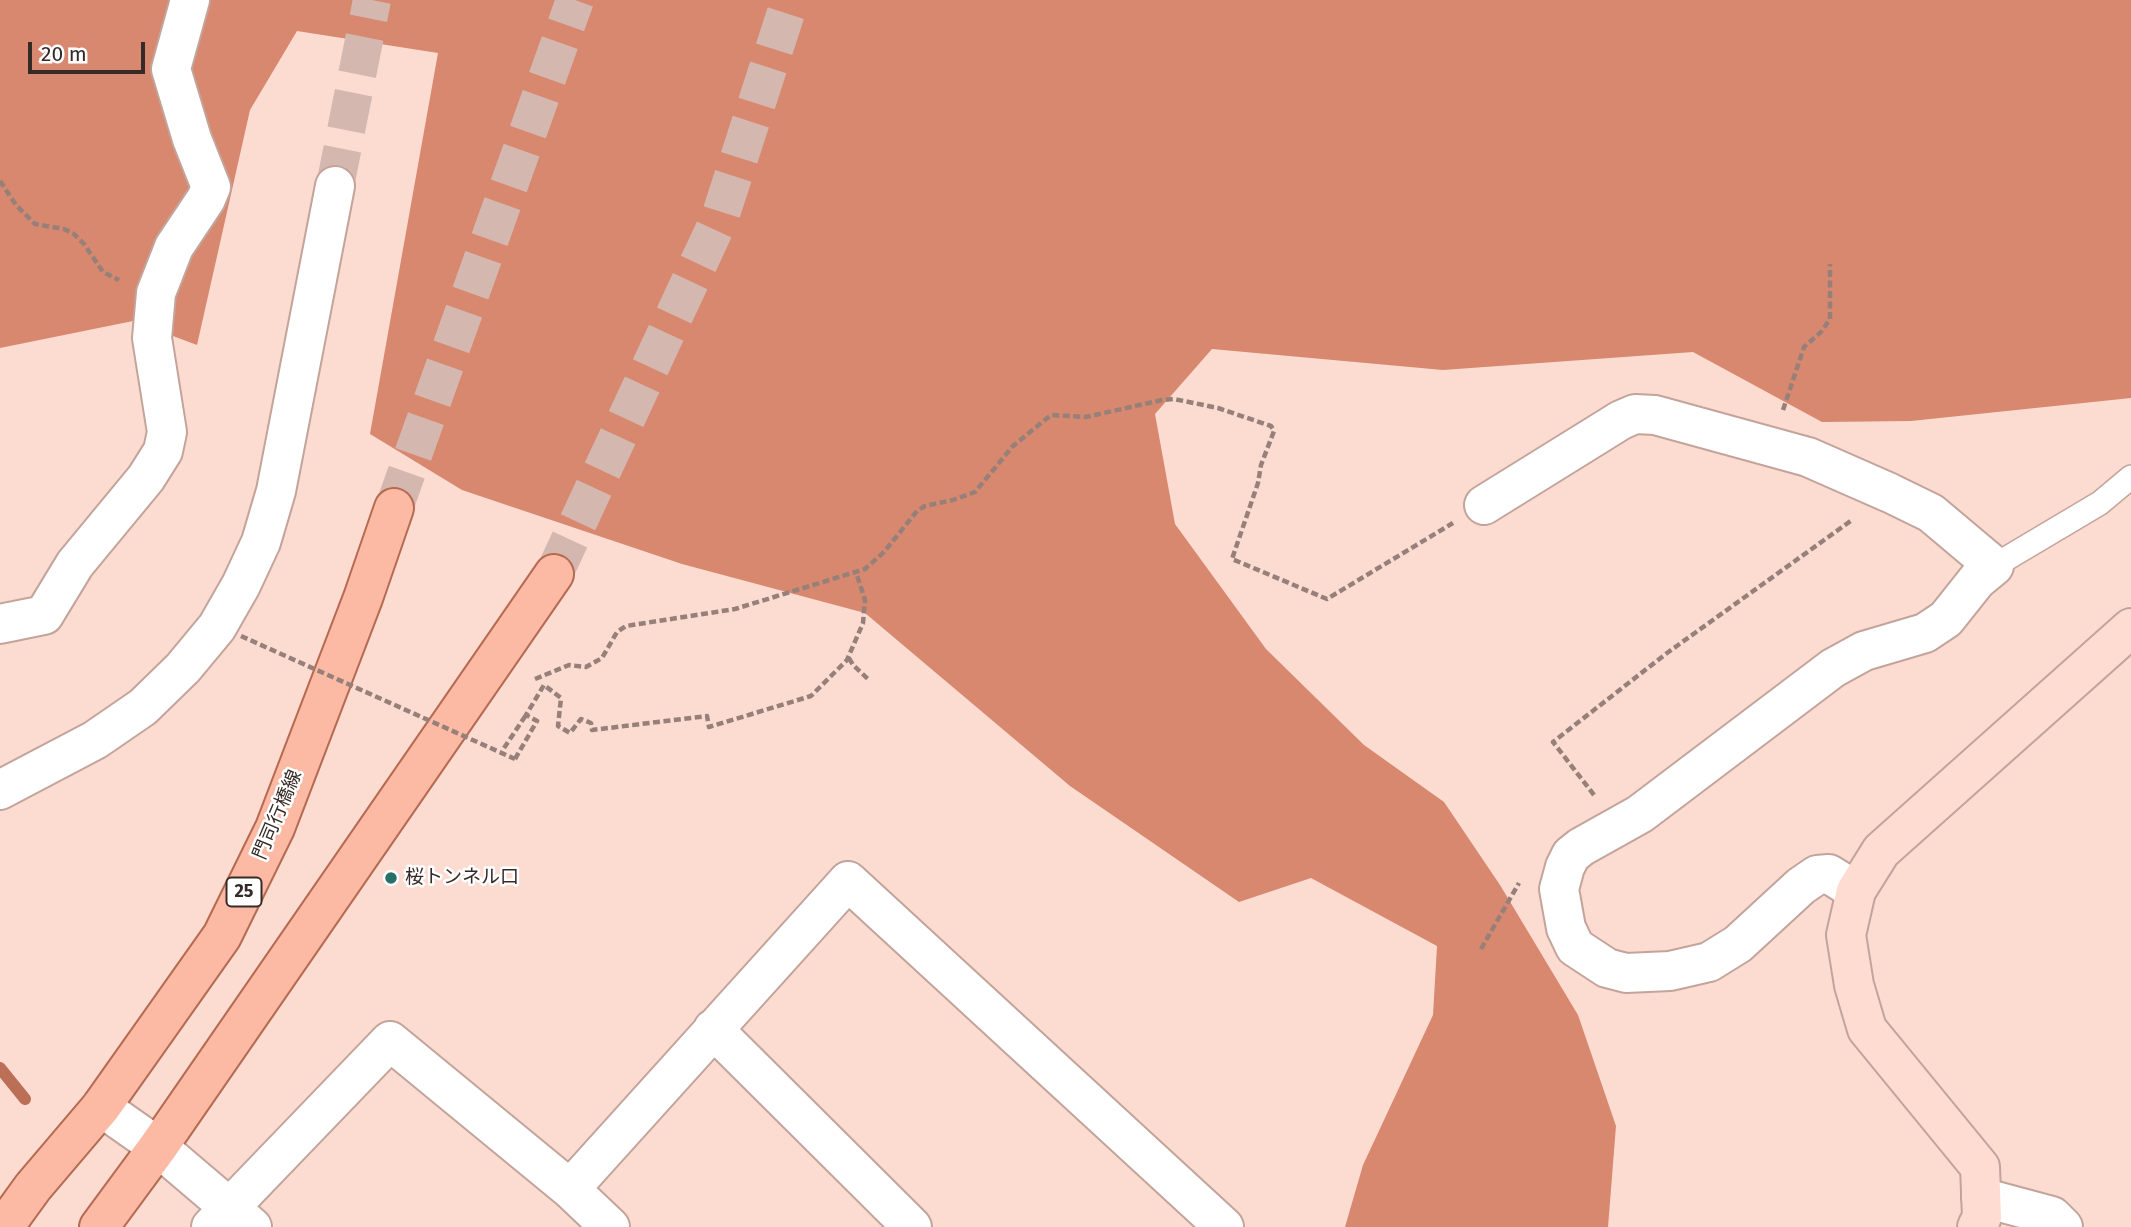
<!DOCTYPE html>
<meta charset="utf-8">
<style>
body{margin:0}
#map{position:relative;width:2131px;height:1227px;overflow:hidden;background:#fcdbd1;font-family:"Fira Sans",sans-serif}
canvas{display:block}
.scale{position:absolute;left:28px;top:42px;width:117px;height:32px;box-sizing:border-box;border:4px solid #362a26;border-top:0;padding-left:9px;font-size:21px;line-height:24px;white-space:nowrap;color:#362a26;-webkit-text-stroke:5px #fff;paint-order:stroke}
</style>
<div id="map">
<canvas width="2131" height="1227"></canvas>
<div class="scale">20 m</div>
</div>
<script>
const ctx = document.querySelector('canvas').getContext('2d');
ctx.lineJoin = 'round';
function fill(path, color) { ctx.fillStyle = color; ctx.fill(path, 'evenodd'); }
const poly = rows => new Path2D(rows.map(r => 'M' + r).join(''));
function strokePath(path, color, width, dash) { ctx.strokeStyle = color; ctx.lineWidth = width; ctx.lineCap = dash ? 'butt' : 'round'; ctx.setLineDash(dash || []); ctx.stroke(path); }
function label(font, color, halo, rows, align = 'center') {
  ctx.font = font + ' "Fira Sans","Noto Sans JP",sans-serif'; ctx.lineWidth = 5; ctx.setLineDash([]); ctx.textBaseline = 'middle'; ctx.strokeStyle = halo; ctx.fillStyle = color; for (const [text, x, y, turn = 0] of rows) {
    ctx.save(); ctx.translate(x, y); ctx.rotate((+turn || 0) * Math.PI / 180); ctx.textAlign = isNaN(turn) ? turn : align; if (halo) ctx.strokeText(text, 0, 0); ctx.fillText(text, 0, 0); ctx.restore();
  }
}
const forest = poly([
 [0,0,2131,0,2131,398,1911,421,1822,422,1693,352,1443,370,1212,349,1155,414,1175,524,1266,649,1364,745,1444,802,1500,885,1578,1015,1616,1126,1608,1227,1345,1227,1363,1165,1433,1015,1437,946,1311,878,1239,902,1070,786,865,613,682,564,462,490,370,434,438,53,297,31,250,110,197,345,133,321,0,348]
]);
const stream = poly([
 [0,1068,25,1099]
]);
const streetTunnel = poly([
 [335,186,372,0]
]);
const primaryTunnel = poly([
 [394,508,575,0],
 [554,574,720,217,790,0]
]);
const path = poly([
 [0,181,16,205,35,224,64,229,74,234,84,244,103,272,119,280],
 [1783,410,1804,347,1821,332,1830,319,1830,264],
 [849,658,853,665,869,680],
 [535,679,569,665,586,667,602,658,617,632,626,626,735,609,865,569,884,552,917,511,925,506,953,500,975,492,1013,446,1051,415,1086,417,1162,400,1174,399,1218,408,1271,426,1274,431,1261,465,1258,483,1232,559,1327,599,1453,523],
 [504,748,526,715],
 [515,759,537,721,526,715,544,685,561,698,558,726,570,733,581,719,591,723,592,730,707,716,709,727,811,696,847,660,863,623,865,600,856,572],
 [1594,795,1553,742,1667,653,1852,520],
 [1481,949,1519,883]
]);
const lane = poly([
 [1994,566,2100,503,2131,477]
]);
const street = poly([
 [1484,505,1621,420,1635,414,1655,415,1808,457,1890,493,1931,513,1994,566,1977,580,1946,619,1925,633,1864,651,1833,668,1640,814,1581,847,1571,855,1565,867,1559,889,1566,928,1575,947,1607,968,1626,973,1670,971,1709,962,1738,944,1801,886,1817,875,1829,874,1856,891],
 [0,624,44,615,75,564,146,478,163,451,167,432,152,338,156,293,174,247,206,199,211,187,192,139,171,69,190,0],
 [0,790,95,740,143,707,183,668,217,627,241,585,261,542,276,491,335,186],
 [713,1029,912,1227],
 [101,1107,158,1147,252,1227],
 [570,1189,848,881,1224,1227],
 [1981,1197,2052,1216,2063,1227],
 [211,1227,390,1041,570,1189,610,1227]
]);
const secondary = poly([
 [1977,1227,1982,1217,1980,1167,1867,1029,1854,985,1846,935,1856,891,1881,851,2131,628]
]);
const primary = poly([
 [4,1227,33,1187,101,1107,222,936,275,828,363,598,394,508],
 [99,1227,158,1147,554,574]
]);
const pathBridge = poly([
 [241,636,515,759]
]);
const markers = [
 [391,878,7,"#297168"]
];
const shields = [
 [244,892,35]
];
const shieldNames = [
 ["25",244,892]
];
const streetNames = [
 ["門司行橋線",278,815,-67]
];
const poiNames = [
 ["桜トンネル口",405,878]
];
fill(forest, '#d7886f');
strokePath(stream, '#bb6f56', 12);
strokePath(streetTunnel, '#d4b8af', 38, [38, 19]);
strokePath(primaryTunnel, '#d4b8af', 38, [38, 19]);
strokePath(lane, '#c3a49b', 26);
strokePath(street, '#c3a49b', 42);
strokePath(secondary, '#c3a49b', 42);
strokePath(primary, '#b56a51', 42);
strokePath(path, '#968079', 4.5, [7, 3.5]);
strokePath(lane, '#fff', 23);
strokePath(street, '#fff', 38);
strokePath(secondary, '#fedcd2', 38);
strokePath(primary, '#fcbaa4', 38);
strokePath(pathBridge, '#968079', 4.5, [7, 3.5]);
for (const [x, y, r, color] of markers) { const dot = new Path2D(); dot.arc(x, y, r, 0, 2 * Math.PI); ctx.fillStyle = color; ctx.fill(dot); strokePath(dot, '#fff', 2.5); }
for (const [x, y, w] of shields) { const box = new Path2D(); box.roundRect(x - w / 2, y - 14.5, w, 29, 5); ctx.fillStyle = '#fff'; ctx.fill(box); strokePath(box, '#362a26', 2); }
label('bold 18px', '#362a26', null, shieldNames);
label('19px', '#362a26', '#fff', streetNames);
label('19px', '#362a26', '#fff', poiNames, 'left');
</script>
